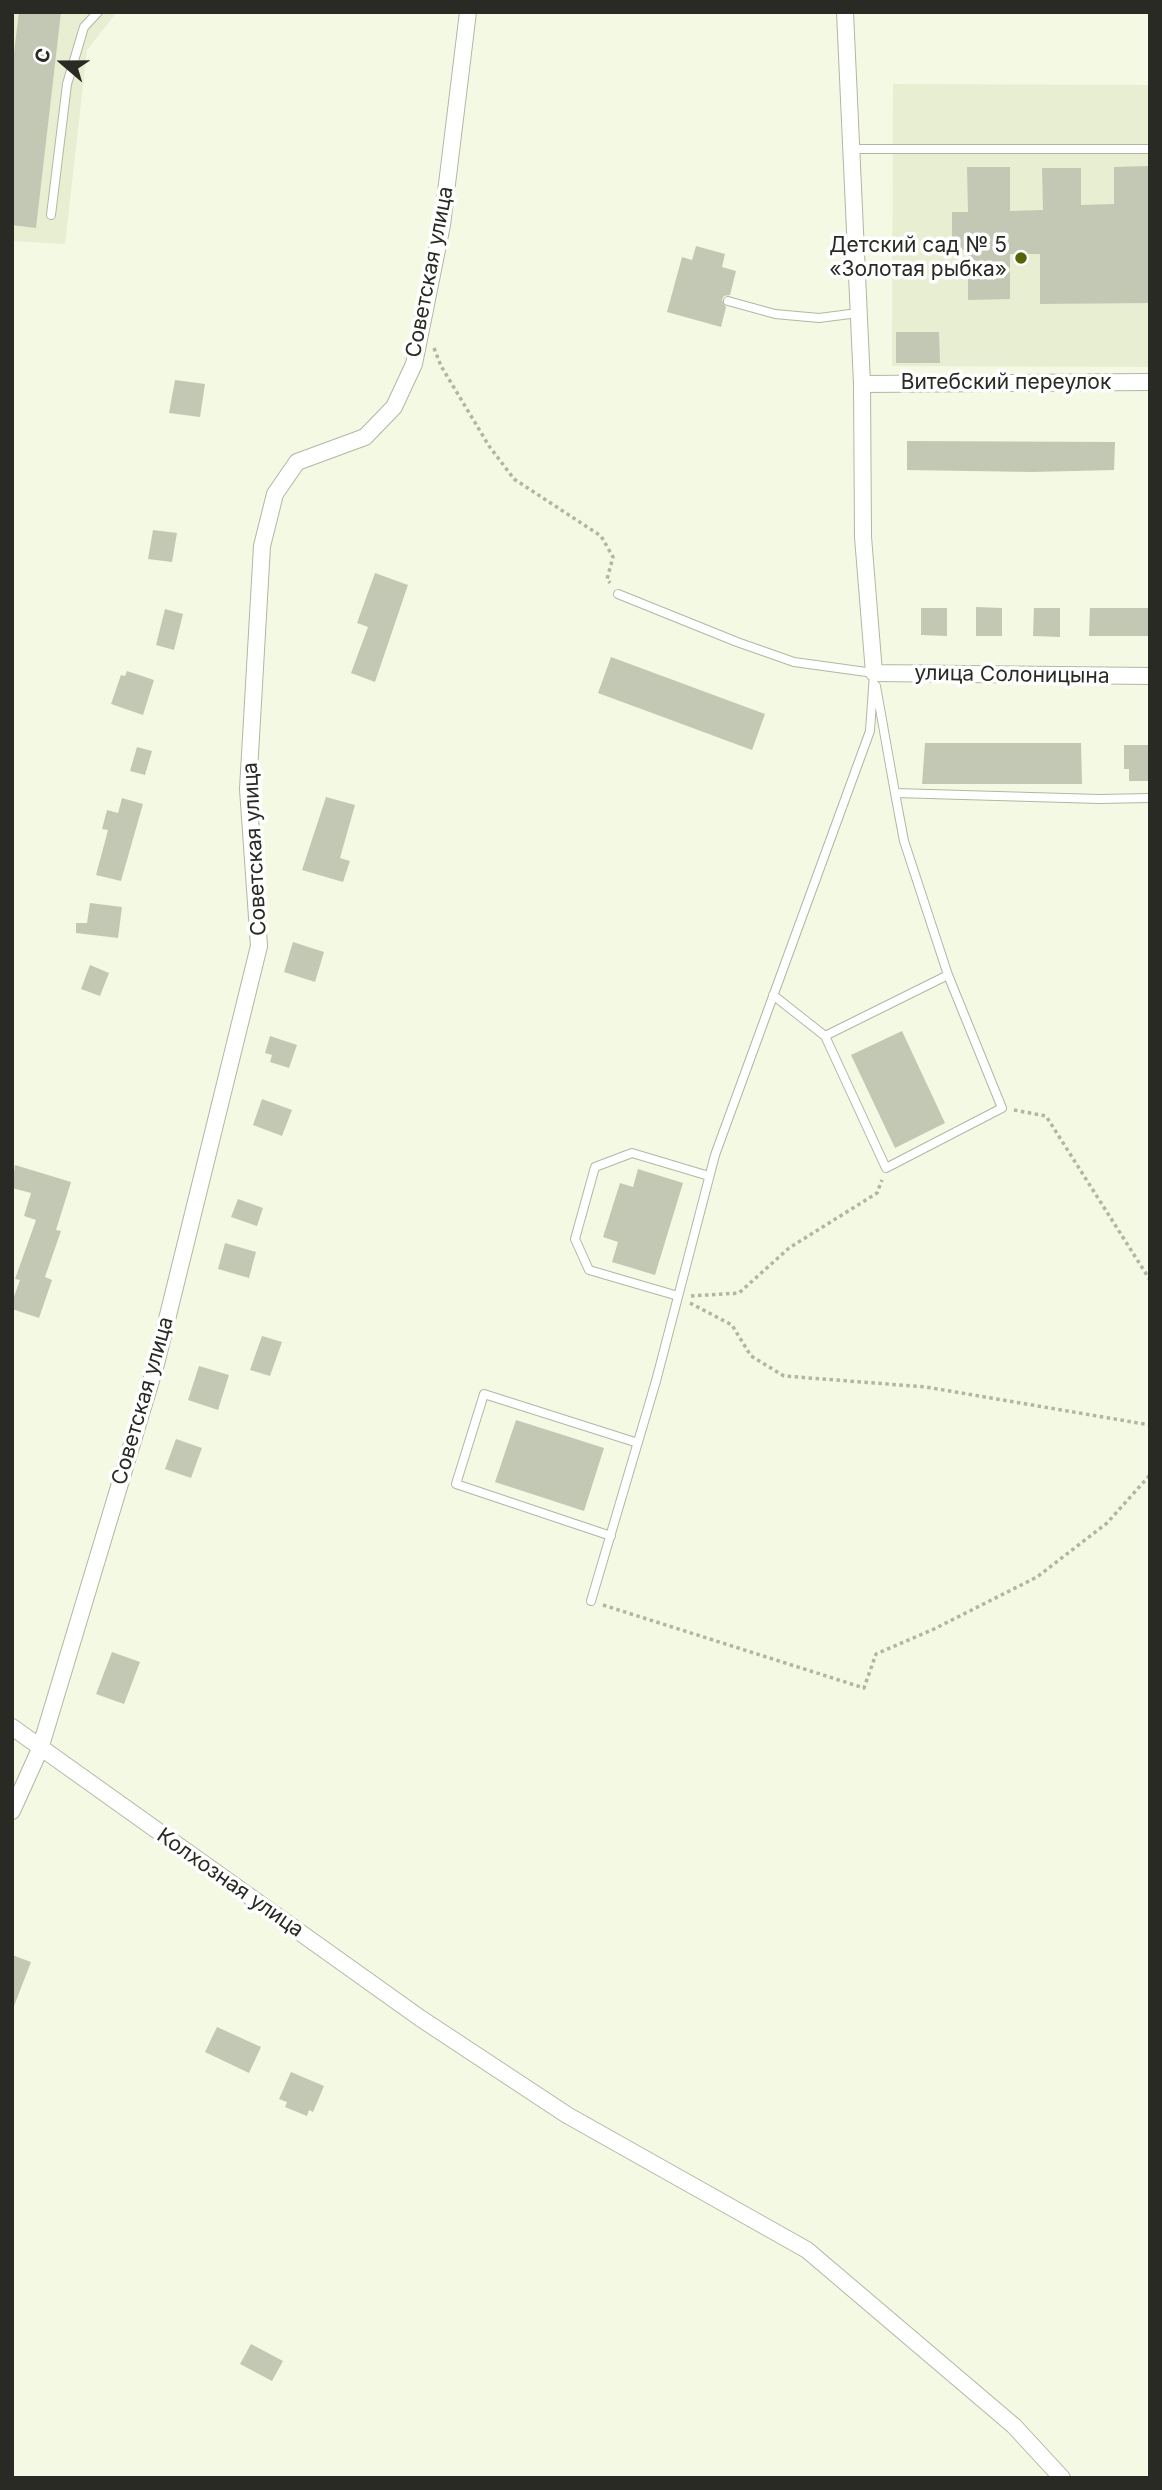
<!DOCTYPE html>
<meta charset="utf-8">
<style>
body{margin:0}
#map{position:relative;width:1162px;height:2490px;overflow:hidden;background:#f4f9e4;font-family:Inter,sans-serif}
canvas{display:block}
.frame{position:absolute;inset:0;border:14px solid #292a23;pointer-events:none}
.north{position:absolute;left:28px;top:28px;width:70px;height:70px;-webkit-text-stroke:5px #fff;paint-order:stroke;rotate:290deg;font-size:19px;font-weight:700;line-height:28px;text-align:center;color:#292a23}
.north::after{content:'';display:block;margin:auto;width:24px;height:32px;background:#292a23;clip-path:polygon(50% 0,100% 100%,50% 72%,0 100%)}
</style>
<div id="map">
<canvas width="1162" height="2490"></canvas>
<div class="frame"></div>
<div class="north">С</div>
</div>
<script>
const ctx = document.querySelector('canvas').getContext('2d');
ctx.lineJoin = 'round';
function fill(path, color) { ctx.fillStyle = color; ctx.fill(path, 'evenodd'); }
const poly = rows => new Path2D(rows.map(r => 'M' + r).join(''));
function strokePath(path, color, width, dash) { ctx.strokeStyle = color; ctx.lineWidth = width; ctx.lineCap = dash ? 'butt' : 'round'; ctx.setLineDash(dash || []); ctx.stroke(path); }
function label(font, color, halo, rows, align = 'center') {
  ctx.font = font + ' Inter,sans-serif'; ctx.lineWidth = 7; ctx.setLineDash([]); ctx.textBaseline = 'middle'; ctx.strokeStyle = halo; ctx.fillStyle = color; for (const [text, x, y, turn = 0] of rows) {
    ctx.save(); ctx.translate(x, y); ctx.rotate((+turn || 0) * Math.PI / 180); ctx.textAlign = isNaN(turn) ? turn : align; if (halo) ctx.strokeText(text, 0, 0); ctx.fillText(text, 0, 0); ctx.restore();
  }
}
const built = poly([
 [12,12,117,12,87,50,65,244,12,241],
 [893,84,1150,85,1150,367,892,366]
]);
const building = poly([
 [19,12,61,12,36,228,12,225,12,69],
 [1150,166,1150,303,1040,304,1040,254,1010,254,1010,299,968,300,968,250,952,250,952,212,968,212,967,167,1010,167,1010,211,1043,210,1042,168,1081,168,1081,205,1114,204,1114,167],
 [696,246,725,254,722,267,736,271,730,295,724,296,722,300,726,307,721,327,667,312,682,257,692,260],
 [896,332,939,332,940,363,896,363],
 [175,380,205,384,200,417,169,413],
 [907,441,1115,442,1114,470,1032,472,907,470],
 [153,530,177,533,172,562,148,559],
 [375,573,408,585,375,682,351,673,368,627,357,623],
 [976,607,1002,608,1002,636,976,636],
 [921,608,947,608,947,636,921,635],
 [1034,608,1060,608,1060,637,1033,636],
 [1090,608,1150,608,1150,636,1089,636],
 [165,609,183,614,174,650,156,645],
 [611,657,765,714,752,750,598,693],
 [127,671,154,680,143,715,111,704,121,675,125,676],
 [925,743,1081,743,1082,784,922,784],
 [1124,745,1150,745,1150,781,1129,781,1129,769,1124,769],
 [137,747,152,751,145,775,130,771],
 [326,797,355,805,340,858,350,861,343,882,302,870],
 [122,798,143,804,121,881,96,875,108,830,102,829,107,810,118,813],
 [90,903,122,907,118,938,76,933,76,923,87,923],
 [293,942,324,952,315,982,284,972],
 [90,965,109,973,100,996,81,989],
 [902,1031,945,1123,895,1148,851,1055],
 [270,1036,297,1045,289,1068,270,1062,272,1055,265,1053],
 [262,1099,292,1110,282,1136,253,1125],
 [15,1165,71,1182,56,1230,61,1231,45,1277,52,1280,39,1318,12,1309,12,1302,20,1280,15,1279,36,1220,24,1216,31,1193,12,1188],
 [638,1169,683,1183,655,1275,612,1262,618,1242,603,1237,620,1183,633,1187],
 [238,1199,263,1208,257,1226,231,1217],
 [225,1243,256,1252,249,1278,218,1269],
 [262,1336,282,1342,270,1376,250,1370],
 [199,1366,229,1375,218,1410,188,1400],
 [516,1420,604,1448,584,1511,495,1482],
 [176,1439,202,1448,191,1478,165,1469],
 [112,1652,140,1662,124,1704,96,1694],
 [12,1955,31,1962,14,2006,12,2006],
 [217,2027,261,2047,249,2073,205,2052],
 [291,2072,324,2086,313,2112,309,2110,307,2116,285,2107,287,2102,279,2099],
 [251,2344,283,2361,272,2381,240,2364]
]);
const path = poly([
 [434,348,441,366,489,446,514,479,601,536,613,557,607,579,610,583],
 [1014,1110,1046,1116,1150,1280],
 [691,1296,739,1293,789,1248,877,1193,882,1180],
 [690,1303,732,1325,751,1356,784,1376,926,1387,1150,1425],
 [603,1605,864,1688,876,1654,934,1629,1037,1577,1107,1523,1150,1475]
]);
const lane = poly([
 [849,149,1150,149],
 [51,215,67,84,84,27,98,12],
 [728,301,775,314,819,318,858,313],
 [618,594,737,642,794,662,874,673],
 [876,686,895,793,1099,799,1150,798],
 [895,793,904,841,948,975,1002,1108,886,1168,825,1036,948,975],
 [773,995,825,1036],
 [678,1296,589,1270,575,1239,595,1167,632,1153,709,1176],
 [611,1536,456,1484,484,1394,638,1443],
 [591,1601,656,1381,715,1155,870,731,874,673]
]);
const street = poly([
 [845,12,862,384,863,537,874,673,1150,676],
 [862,384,1150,382],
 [12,1727,420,2018,567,2115,807,2250,1014,2426,1062,2478],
 [12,1811,40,1749,156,1364,259,946,248,789,262,546,275,494,297,462,365,437,394,407,414,364,442,225,468,12]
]);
const markers = [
 [1021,258,7,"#566407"]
];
const poiNames = [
 ["Детский сад № 5",1007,246],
 ["«Золотая рыбка»",1007,270]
];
const streetNames = [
 ["Советская улица",430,272,-79],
 ["Витебский переулок",1006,383],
 ["улица Солоницына",1012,675,1],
 ["Советская улица",255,849,-93],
 ["Советская улица",143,1401,-74],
 ["Колхозная улица",230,1883,35]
];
fill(built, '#e7eed2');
fill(building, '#c3c8b4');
strokePath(lane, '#b1b7a3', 10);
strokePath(street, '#b1b7a3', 18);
strokePath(path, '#b1b5a4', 3.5, [3.5, 3.5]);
strokePath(lane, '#fff', 8);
strokePath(street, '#fff', 16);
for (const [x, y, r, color] of markers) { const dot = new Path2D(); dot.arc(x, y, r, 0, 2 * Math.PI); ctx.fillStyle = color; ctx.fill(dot); strokePath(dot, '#fff', 2.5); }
label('21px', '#292a23', '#fff', poiNames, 'right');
label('21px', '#292a23', '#fff', streetNames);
</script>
